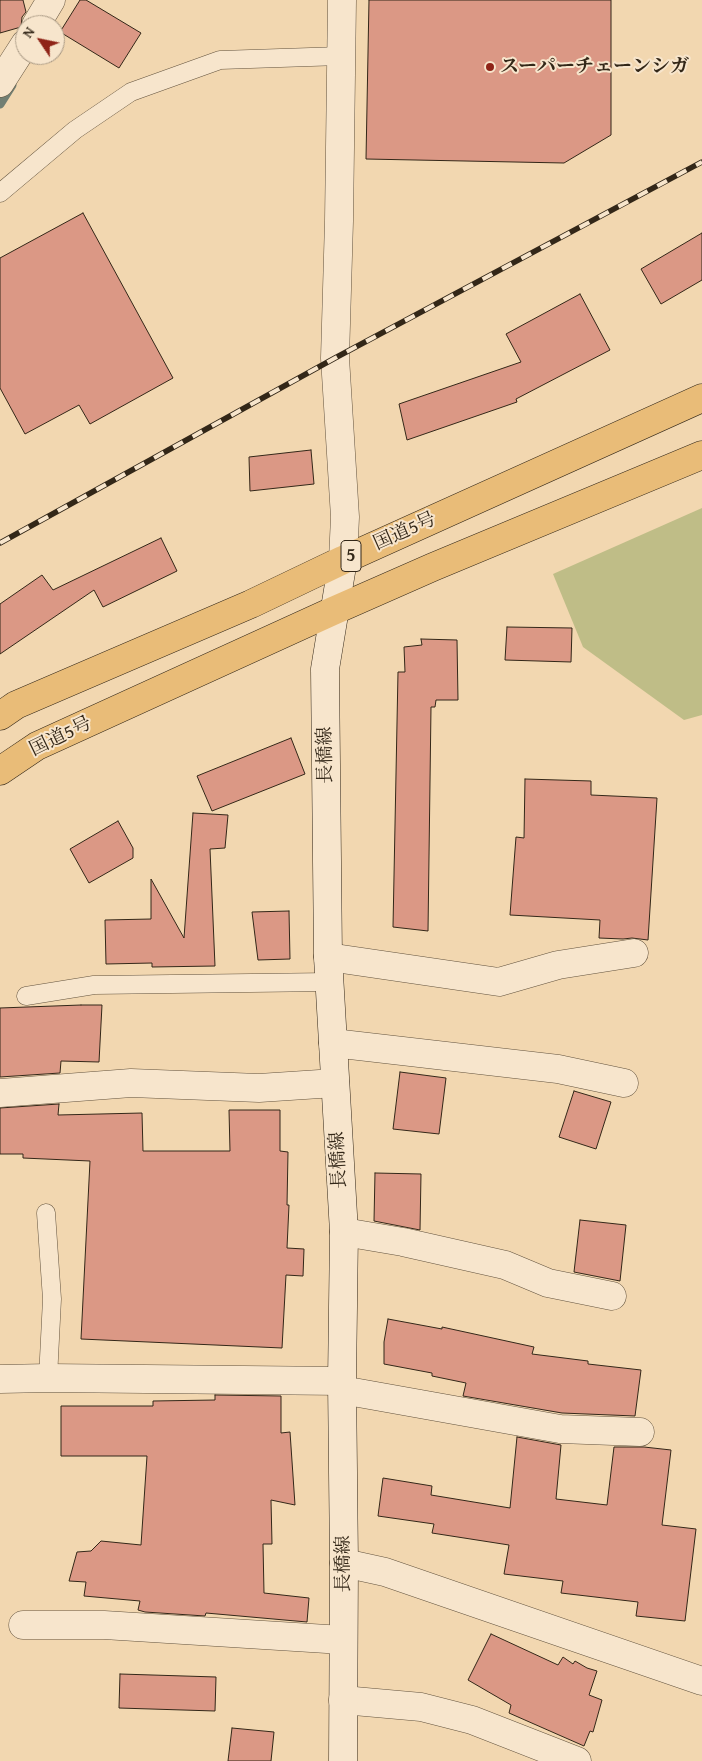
<!DOCTYPE html>
<meta charset="utf-8">
<style>
body{margin:0}
#map{position:relative;width:702px;height:1761px;overflow:hidden;background:#f2d7b0;font-family:"Gentium Book Plus",serif}
canvas{display:block}
.north{position:absolute;left:15px;top:15px;width:50px;height:50px;box-sizing:border-box;background:#f7e5cc;border:1px solid #a99984;border-radius:50%;rotate:304deg;font-size:14px;font-weight:700;line-height:20px;text-align:center;color:#332718}
.north::after{content:'';display:block;margin:auto;width:18px;height:22px;background:#8f2418;clip-path:polygon(50% 0,100% 100%,50% 72%,0 100%)}
</style>
<div id="map">
<canvas width="702" height="1761"></canvas>
<div class="north">N</div>
</div>
<script>
const ctx = document.querySelector('canvas').getContext('2d');
ctx.lineJoin = 'round';
function fill(path, color) { ctx.fillStyle = color; ctx.fill(path, 'evenodd'); }
const poly = rows => new Path2D(rows.map(r => 'M' + r).join(''));
function strokePath(path, color, width, dash) { ctx.strokeStyle = color; ctx.lineWidth = width; ctx.lineCap = dash ? 'butt' : 'round'; ctx.setLineDash(dash || []); ctx.stroke(path); }
function label(font, color, halo, rows, align = 'center') {
  ctx.font = font + ' "Gentium Book Plus","Noto Serif JP",serif'; ctx.lineWidth = 4; ctx.setLineDash([]); ctx.textBaseline = 'middle'; ctx.strokeStyle = halo; ctx.fillStyle = color; for (const [text, x, y, turn = 0] of rows) {
    ctx.save(); ctx.translate(x, y); ctx.rotate((+turn || 0) * Math.PI / 180); ctx.textAlign = isNaN(turn) ? turn : align; if (halo) ctx.strokeText(text, 0, 0); ctx.fillText(text, 0, 0); ctx.restore();
  }
}
const green = poly([
 [702,508,702,715,684,720,583,647,553,574]
]);
const stream = poly([
 [0,104,12,85]
]);
const building = poly([
 [0,0,23,0,26,12,22,17,21,27,0,33,0,0],
 [80,0,86,0,141,33,119,68,60,32,80,0],
 [369,0,611,0,611,135,564,163,366,159,369,0],
 [83,213,173,378,90,424,79,405,25,434,0,388,0,258,83,213],
 [702,233,702,280,661,304,641,269,702,233],
 [580,294,610,350,516,399,517,402,407,440,399,404,521,362,506,334,580,294],
 [311,450,314,484,250,491,249,457,311,450],
 [161,538,177,571,103,607,94,590,0,654,0,604,42,575,53,590,161,538],
 [507,627,572,628,571,662,505,660,507,627],
 [421,639,457,640,458,700,436,700,435,707,431,707,428,931,393,927,398,672,405,672,404,647,422,645,421,639],
 [291,738,305,774,212,811,197,776,291,738],
 [525,779,591,781,591,795,657,798,648,940,632,938,623,939,599,938,600,920,510,915,516,837,524,838,525,779],
 [193,813,228,815,225,848,210,849,215,966,152,967,152,963,106,964,105,920,151,919,151,879,184,938,193,813],
 [118,821,133,848,133,858,89,883,70,849,118,821],
 [289,911,290,959,258,960,252,912,289,911],
 [81,1005,102,1005,99,1062,61,1061,60,1073,0,1077,0,1008,81,1005],
 [400,1072,446,1078,439,1134,393,1129,400,1072],
 [574,1091,611,1102,596,1149,559,1137,574,1091],
 [59,1104,58,1115,142,1113,143,1151,230,1151,229,1110,280,1110,280,1151,288,1152,287,1205,289,1205,287,1248,304,1249,303,1276,286,1275,282,1348,81,1339,90,1161,23,1158,23,1154,0,1154,0,1108,59,1104],
 [375,1173,421,1174,420,1230,374,1221,375,1173],
 [580,1220,626,1225,620,1281,574,1272,580,1220],
 [388,1319,442,1329,442,1327,534,1347,532,1354,588,1361,588,1364,641,1370,635,1416,562,1413,463,1396,466,1383,432,1376,432,1373,384,1364,384,1342,388,1319],
 [215,1395,281,1396,281,1433,290,1432,295,1505,271,1500,272,1544,263,1544,264,1593,309,1598,307,1622,206,1613,205,1616,145,1612,138,1610,140,1601,84,1596,86,1582,69,1581,77,1552,91,1551,101,1541,141,1545,147,1456,61,1456,61,1406,153,1406,153,1401,215,1400,215,1395],
 [517,1437,561,1445,556,1499,607,1505,614,1447,644,1447,671,1450,662,1525,696,1529,685,1621,636,1616,638,1602,561,1593,563,1581,504,1574,509,1545,432,1533,434,1524,378,1516,383,1478,432,1486,431,1495,510,1508,517,1437],
 [491,1634,558,1665,563,1657,573,1664,575,1661,587,1668,597,1671,589,1695,602,1700,593,1732,590,1731,584,1746,509,1713,511,1705,468,1680,491,1634],
 [120,1674,216,1677,215,1711,119,1708,120,1674],
 [232,1728,274,1732,271,1761,228,1761,232,1728]
]);
const lane = poly([
 [0,193,75,130,131,92,220,60,341,56],
 [26,996,94,985,329,982],
 [46,1213,52,1299,48,1378]
]);
const street = poly([
 [342,0,339,221,335,358,345,517,343,560],
 [36,25,51,0],
 [0,83,25,44],
 [328,957,499,982,558,965,634,953],
 [333,1043,558,1069,624,1083],
 [0,1093,131,1083,259,1088,335,1083],
 [344,1232,403,1242,505,1265,548,1283,612,1296],
 [0,1379,48,1378,342,1381],
 [342,1390,560,1429,640,1432],
 [344,1563,385,1572,702,1681],
 [23,1625,104,1625,343,1640],
 [343,1700,421,1707,472,1720,577,1761]
]);
const secondary = poly([
 [343,1761,344,1563,342,1381,344,1232,328,957,325,669,343,560]
]);
const highway = poly([
 [0,716,16,705,251,604,343,560,702,398],
 [0,771,37,746,333,611,433,567,702,455]
]);
const rail = poly([
 [0,543,335,358,702,162]
]);
const markers = [
 [490,67,5,"#8f2418"]
];
const shields = [
 [351,556,20]
];
const shieldNames = [
 ["5",351,556]
];
const poiNames = [
 ["スーパーチェーンシガ",500,67]
];
const streetNames = [
 ["国道5号",405,532,-24],
 ["国道5号",61,737,-26],
 ["長橋線",326,755,-91],
 ["長橋線",339,1160,-93],
 ["長橋線",344,1564,-90]
];
fill(green, '#bfbd87');
strokePath(stream, '#727f73', 9);
fill(building, '#db9885');
strokePath(building, '#332718', 1);
strokePath(lane, '#63533e', 19);
strokePath(street, '#63533e', 29);
strokePath(secondary, '#332718', 29);
strokePath(highway, '#332718', 29);
strokePath(lane, '#f7e5cc', 18);
strokePath(street, '#f7e5cc', 28);
strokePath(secondary, '#f7e5cc', 28);
strokePath(highway, '#e9bc78', 28);
strokePath(rail, '#332718', 5.5);
strokePath(rail, '#f7e5cc', 4, [11]);
for (const [x, y, r, color] of markers) { const dot = new Path2D(); dot.arc(x, y, r, 0, 2 * Math.PI); ctx.fillStyle = color; ctx.fill(dot); strokePath(dot, '#f7e5cc', 2); }
for (const [x, y, w] of shields) { const box = new Path2D(); box.roundRect(x - w / 2, y - 15.5, w, 31, 4); ctx.fillStyle = '#f7e5cc'; ctx.fill(box); strokePath(box, '#332718', 1); }
label('bold 18px', '#332718', null, shieldNames);
label('bold 19px', '#332718', '#f7e5cc', poiNames, 'left');
label('19px', '#332718', '#f7e5cc', streetNames);
</script>
